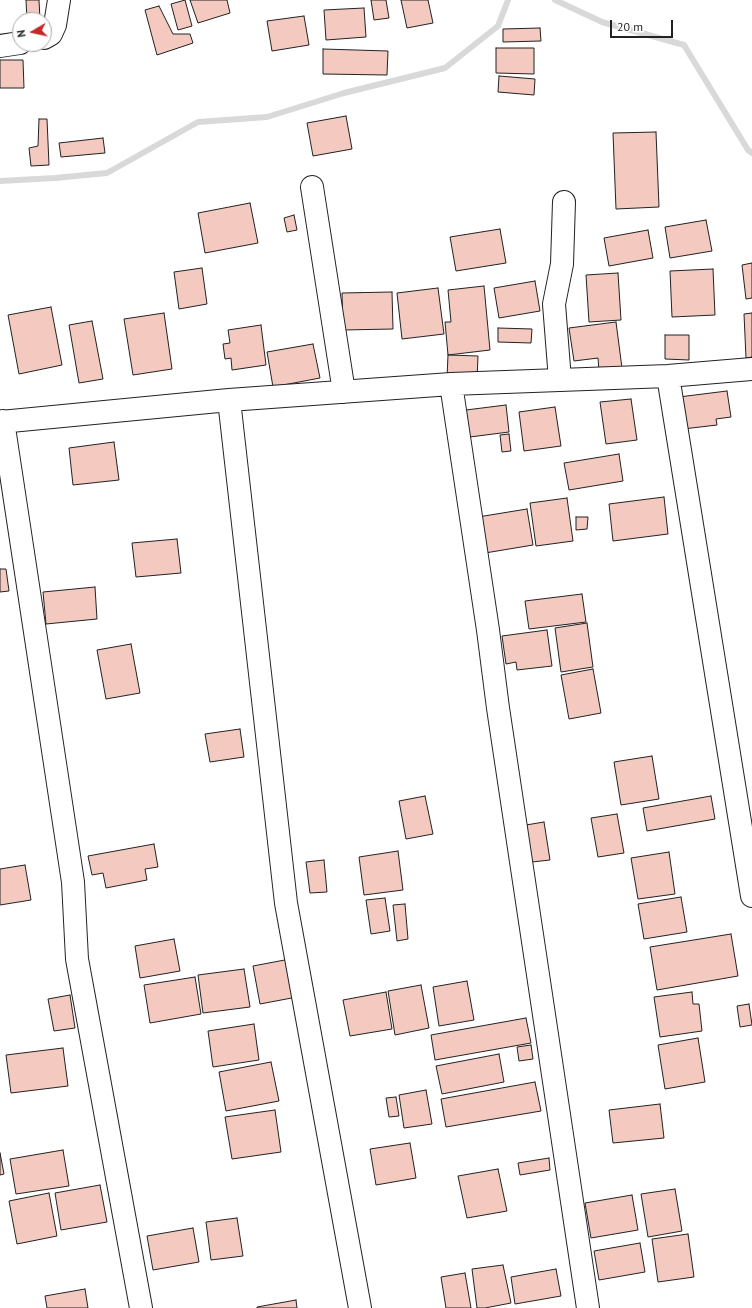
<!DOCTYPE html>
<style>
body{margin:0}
#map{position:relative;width:752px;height:1308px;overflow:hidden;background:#fff;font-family:"PT Sans",sans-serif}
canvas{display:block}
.north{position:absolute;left:12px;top:12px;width:40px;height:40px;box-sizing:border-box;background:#fff;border:1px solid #a7a7a7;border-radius:50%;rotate:261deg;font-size:11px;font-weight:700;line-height:16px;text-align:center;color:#222}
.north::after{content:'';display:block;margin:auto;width:14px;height:18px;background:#c62828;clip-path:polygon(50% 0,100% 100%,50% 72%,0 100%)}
.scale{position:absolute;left:610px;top:20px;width:63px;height:18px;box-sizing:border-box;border:2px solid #222;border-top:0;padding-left:5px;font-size:12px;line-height:14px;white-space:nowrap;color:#222;-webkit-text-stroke:3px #fff;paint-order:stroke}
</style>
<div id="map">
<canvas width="752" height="1308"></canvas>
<div class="north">N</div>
<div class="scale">20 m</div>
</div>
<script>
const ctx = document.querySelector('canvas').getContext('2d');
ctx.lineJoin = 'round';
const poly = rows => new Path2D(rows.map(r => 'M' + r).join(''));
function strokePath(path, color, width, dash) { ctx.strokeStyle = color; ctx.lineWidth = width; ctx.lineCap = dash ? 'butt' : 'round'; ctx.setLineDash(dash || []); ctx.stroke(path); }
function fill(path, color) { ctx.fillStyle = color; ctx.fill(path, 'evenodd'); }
const stream = poly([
 [555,0,602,22,684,45,748,150,752,153],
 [0,181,55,178,107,173,198,122,267,117,344,93,445,68,498,26,508,0]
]);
const building = poly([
 [26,0,39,0,40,20,27,20,26,0],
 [185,0,192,26,178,30,171,4,185,0],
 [190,0,227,0,230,13,198,23,190,0],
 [371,0,386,0,389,18,374,20,371,0],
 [401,0,428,0,433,23,407,28,401,0],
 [159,6,173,34,190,34,193,43,157,55,145,10,159,6],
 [364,8,366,37,326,40,324,10,364,8],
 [304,16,309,45,272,51,267,21,304,16],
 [540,28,541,41,503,42,503,29,540,28],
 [496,48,534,48,534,74,496,73,496,48],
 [323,49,388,51,387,75,323,74,323,49],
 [0,60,23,60,24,88,0,88,0,60],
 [499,76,535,79,534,95,498,92,499,76],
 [346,116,352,149,313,156,307,123,346,116],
 [39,119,47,119,49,165,31,166,29,148,38,146,39,119],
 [656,132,659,207,616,209,613,133,656,132],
 [103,138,105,153,61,157,59,143,103,138],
 [250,203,258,243,205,253,198,213,250,203],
 [294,215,297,230,287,232,284,218,294,215],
 [706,220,712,251,670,258,665,227,706,220],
 [500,229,506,263,456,271,450,237,500,229],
 [648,230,653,258,609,266,604,238,648,230],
 [752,263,752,298,746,299,742,265,752,263],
 [202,268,207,304,179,309,174,272,202,268],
 [713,269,715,315,672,317,670,271,713,269],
 [618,273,621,320,589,322,586,275,618,273],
 [535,281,540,311,499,318,494,288,535,281],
 [484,286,490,350,448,355,445,322,451,322,448,290,484,286],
 [438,288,444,334,402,339,397,293,438,288],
 [392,292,393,329,343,330,342,293,392,292],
 [51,307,62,365,19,374,8,315,51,307],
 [164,313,172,369,133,375,124,319,164,313],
 [752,313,752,357,746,358,744,314,752,313],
 [92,321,103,379,79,383,69,325,92,321],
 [616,322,622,368,599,371,598,358,574,361,569,328,616,322],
 [261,325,266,365,232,370,231,358,225,359,223,344,230,343,228,330,261,325],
 [498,328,532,329,531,343,498,342,498,328],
 [665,335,689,335,689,360,665,359,665,335],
 [313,344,320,378,273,387,267,352,313,344],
 [448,355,478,356,477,379,447,378,448,355],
 [727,391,731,417,716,419,717,425,683,429,679,397,727,391],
 [631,399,637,440,606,444,600,402,631,399],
 [506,405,509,432,462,438,458,411,506,405],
 [555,407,561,446,524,451,519,412,555,407],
 [509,434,511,451,502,452,500,435,509,434],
 [114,442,119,480,73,485,69,448,114,442],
 [619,454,623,481,569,490,564,463,619,454],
 [664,497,668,534,613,541,609,504,664,497],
 [567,498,573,541,536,546,530,503,567,498],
 [527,509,533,545,485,553,478,517,527,509],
 [576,517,588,517,587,529,576,530,576,517],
 [177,539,181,573,136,577,132,543,177,539],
 [0,569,6,569,9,591,0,592,0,569],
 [95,587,97,619,46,624,43,592,95,587],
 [582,594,586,622,529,629,525,601,582,594],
 [587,623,593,667,561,672,555,628,587,623],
 [547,630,552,666,517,670,516,662,506,664,502,636,547,630],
 [131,644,140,693,106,699,97,650,131,644],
 [593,669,601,713,569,719,561,675,593,669],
 [240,729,244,757,210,762,205,734,240,729],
 [652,756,659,799,621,805,614,762,652,756],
 [425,796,433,834,406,839,399,801,425,796],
 [711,796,715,819,647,831,643,808,711,796],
 [617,814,624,853,598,857,591,818,617,814],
 [544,822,550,860,532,862,526,825,544,822],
 [154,844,158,867,145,869,147,880,106,888,103,873,92,875,88,856,154,844],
 [398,851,403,890,364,895,359,857,398,851],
 [669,852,675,894,638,899,631,858,669,852],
 [324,860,327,892,310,893,306,862,324,860],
 [25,865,31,900,0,905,0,869,25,865],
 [681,897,687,932,644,939,638,904,681,897],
 [385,898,390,931,371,934,366,900,385,898],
 [405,904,408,939,397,941,393,905,405,904],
 [731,934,738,976,657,990,650,947,731,934],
 [174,939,180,971,140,978,135,946,174,939],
 [290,959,297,997,260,1004,253,966,290,959],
 [244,969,250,1007,203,1013,198,975,244,969],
 [195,977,201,1014,150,1023,144,985,195,977],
 [467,981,474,1020,439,1026,433,987,467,981],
 [421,985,429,1028,395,1035,388,991,421,985],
 [386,992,392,1029,350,1036,343,1000,386,992],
 [692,992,693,1004,699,1004,702,1031,660,1037,654,997,692,992],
 [70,995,75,1028,54,1031,48,999,70,995],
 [749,1004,752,1025,740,1027,737,1006,749,1004],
 [526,1018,531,1043,435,1060,431,1035,526,1018],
 [254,1024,259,1060,213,1067,208,1031,254,1024],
 [698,1038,705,1082,665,1089,658,1045,698,1038],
 [531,1045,533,1059,519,1061,517,1047,531,1045],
 [63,1048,68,1086,11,1093,6,1055,63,1048],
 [499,1054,504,1082,442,1094,436,1066,499,1054],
 [271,1062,279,1101,226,1111,219,1072,271,1062],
 [535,1082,541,1111,446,1127,441,1099,535,1082],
 [426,1090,432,1124,404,1128,399,1095,426,1090],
 [396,1097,399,1116,389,1117,386,1098,396,1097],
 [660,1104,664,1138,613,1143,609,1110,660,1104],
 [275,1110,281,1152,232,1159,225,1117,275,1110],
 [410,1143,416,1178,376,1185,370,1149,410,1143],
 [63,1150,69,1186,16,1194,10,1159,63,1150],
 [0,1153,4,1174,0,1175,0,1153],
 [549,1158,550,1170,520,1175,518,1163,549,1158],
 [498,1169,507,1211,467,1218,458,1176,498,1169],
 [100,1185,107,1222,61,1230,55,1193,100,1185],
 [675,1189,682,1231,648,1237,641,1194,675,1189],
 [49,1193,57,1236,17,1244,9,1201,49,1193],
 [632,1195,638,1230,591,1238,585,1203,632,1195],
 [237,1218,243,1256,211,1260,206,1222,237,1218],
 [193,1228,199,1262,153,1270,147,1236,193,1228],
 [688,1234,694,1277,658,1282,652,1239,688,1234],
 [640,1243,645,1272,599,1280,594,1251,640,1243],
 [503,1265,511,1303,485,1308,477,1308,472,1269,503,1265],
 [556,1269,561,1296,515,1304,511,1277,556,1269],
 [465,1273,471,1308,446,1308,441,1277,465,1273],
 [85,1289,88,1308,47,1308,45,1296,85,1289],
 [296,1300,297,1308,257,1308,257,1307,296,1300]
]);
const minor = poly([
 [44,38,51,34,55,25,59,0],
 [0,46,20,43],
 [312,187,344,392],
 [668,376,752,896],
 [560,380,554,304,562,264,564,202],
 [451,384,488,630,498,708,588,1308],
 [229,400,286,903,360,1308],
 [3,421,73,882,77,959,141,1308],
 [0,422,229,400,451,384,668,376,752,369]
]);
strokePath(stream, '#d9d9d9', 6);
fill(building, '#f3c9c0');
strokePath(building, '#222', 1);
strokePath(minor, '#222', 24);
strokePath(minor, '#fff', 22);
</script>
